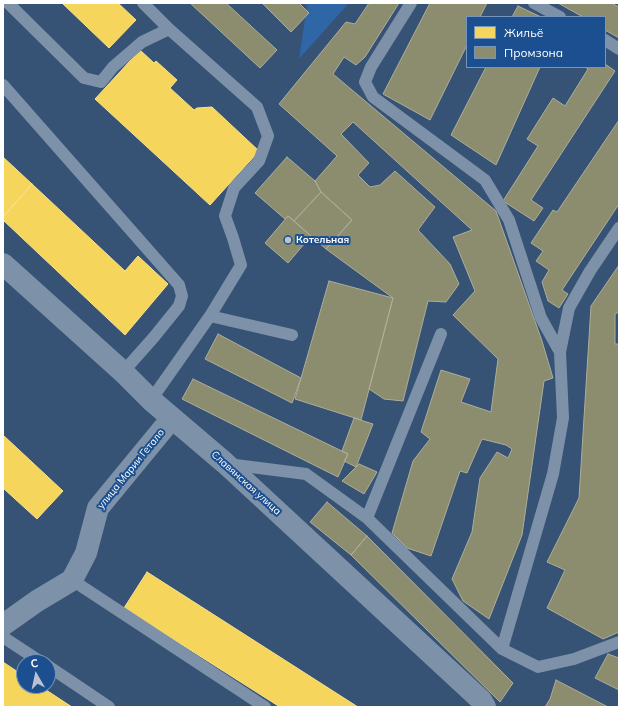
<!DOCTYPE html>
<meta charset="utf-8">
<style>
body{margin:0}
#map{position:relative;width:622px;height:710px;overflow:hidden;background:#365274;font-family:Mulish,sans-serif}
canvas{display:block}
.frame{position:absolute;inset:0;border:4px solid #fff;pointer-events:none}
.legend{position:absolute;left:466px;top:16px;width:140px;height:52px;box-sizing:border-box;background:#1b4f8f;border:1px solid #7695bc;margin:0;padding:5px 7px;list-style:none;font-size:12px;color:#fff}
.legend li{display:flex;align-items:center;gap:8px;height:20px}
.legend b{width:20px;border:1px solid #7695bc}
.north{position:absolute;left:16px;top:654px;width:40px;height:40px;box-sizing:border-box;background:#1b4f8f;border:1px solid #7695bc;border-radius:50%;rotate:351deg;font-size:11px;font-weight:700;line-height:16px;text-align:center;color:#fff}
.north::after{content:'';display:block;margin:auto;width:14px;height:18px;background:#b9c2ce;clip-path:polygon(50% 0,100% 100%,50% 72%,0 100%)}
</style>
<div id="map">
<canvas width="622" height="710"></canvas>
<div class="frame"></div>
<ul class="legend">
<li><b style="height:11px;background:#f6d55c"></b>Жильё</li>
<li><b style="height:11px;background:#8c8c6e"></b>Промзона</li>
</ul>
<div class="north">С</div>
</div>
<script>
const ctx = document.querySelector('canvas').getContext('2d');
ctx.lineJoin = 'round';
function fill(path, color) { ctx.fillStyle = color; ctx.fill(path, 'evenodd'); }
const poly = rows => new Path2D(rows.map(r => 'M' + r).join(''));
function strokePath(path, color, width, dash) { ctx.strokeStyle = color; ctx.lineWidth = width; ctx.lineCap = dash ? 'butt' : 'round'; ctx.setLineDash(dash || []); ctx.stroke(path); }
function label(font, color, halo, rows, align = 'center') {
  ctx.font = font + ' Mulish,sans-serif'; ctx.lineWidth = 4; ctx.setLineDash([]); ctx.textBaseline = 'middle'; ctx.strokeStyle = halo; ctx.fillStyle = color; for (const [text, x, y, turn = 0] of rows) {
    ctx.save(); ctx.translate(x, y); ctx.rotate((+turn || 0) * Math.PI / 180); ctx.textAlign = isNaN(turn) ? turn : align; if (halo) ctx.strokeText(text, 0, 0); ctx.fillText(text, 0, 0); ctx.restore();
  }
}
const green = poly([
 [304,3,349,3,299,59,307,6]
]);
const homes = poly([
 [62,3,118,3,136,20,109,48,62,3],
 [140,50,154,63,156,61,177,80,170,88,194,110,197,108,212,107,259,151,210,205,95,99,140,50],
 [3,157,32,184,3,217,3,157],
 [32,184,125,271,138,256,168,284,125,335,3,220,3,217,32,184],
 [3,435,63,491,37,519,3,488,3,435],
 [147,572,358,707,280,707,124,608,147,572],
 [3,662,24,676,24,686,40,686,72,707,3,707,3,662]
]);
const industry = poly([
 [190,3,226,3,277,50,260,68,190,3],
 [262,3,299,3,309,13,291,32,262,3],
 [369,3,399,3,365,57,356,65,344,57,333,74,496,211,542,341,553,378,544,381,522,535,489,619,463,601,452,579,472,532,480,478,497,452,508,458,512,449,506,445,482,439,467,473,460,471,431,556,407,548,392,533,413,461,430,439,421,432,441,370,470,379,461,402,491,412,498,359,453,315,475,291,453,237,472,230,353,122,341,134,369,163,358,175,370,187,380,185,395,171,435,207,418,230,450,264,459,284,446,302,428,301,403,401,384,399,369,389,393,298,326,249,352,220,321,192,315,181,337,156,279,104,346,22,355,24,369,3],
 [430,3,487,3,480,17,467,17,467,45,430,120,383,94,430,3],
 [558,3,611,3,619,7,619,38,605,30,605,17,583,17,558,3],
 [518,6,541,17,512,17,518,6],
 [605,64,615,71,531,200,543,208,534,221,503,201,538,146,527,139,553,98,565,106,588,69,585,67,605,67,605,64],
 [486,67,540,67,496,165,451,135,486,67],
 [619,120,619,204,562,290,568,294,559,308,548,301,542,282,549,270,536,261,543,251,531,243,553,210,557,212,619,120],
 [287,157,315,181,321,192,294,221,288,216,285,219,255,193,287,157],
 [321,192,352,220,326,249,294,221,321,192],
 [288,216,311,236,288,263,265,243,288,216],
 [619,265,619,312,615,314,615,344,619,344,619,632,603,639,547,608,565,570,547,562,579,498,591,306,619,265],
 [329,281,393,298,361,420,295,399,329,281],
 [218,334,301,378,292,403,205,359,218,334],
 [193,379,348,454,338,477,182,399,193,379],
 [354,418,373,424,356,467,344,461,348,454,342,451,354,418],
 [359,464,377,472,364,494,342,481,359,464],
 [327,502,367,536,351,555,310,522,327,502],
 [367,536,513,683,500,702,351,555,367,536],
 [608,654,619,658,619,690,595,678,608,654],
 [556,680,608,707,545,707,550,699,556,680]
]);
const service = poly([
 [8,3,84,78,101,82,113,67,142,42,169,29],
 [143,3,169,29,257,107,268,136,259,161,234,188,225,216,233,238,241,265,210,316,151,400],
 [411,3,371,67,365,82,373,97,485,180,509,220,541,318,560,352],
 [534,3,560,17],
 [605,40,619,49],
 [3,85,179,285,182,296,179,306,154,337,123,372],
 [210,316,292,335],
 [228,464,306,474,367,518,502,649,538,667,574,659,619,642],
 [367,518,441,334],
 [72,580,265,707],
 [3,637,41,662],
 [502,649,553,474,563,418,560,352,569,308,590,271,619,228],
 [48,666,109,707]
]);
const minor = poly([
 [3,264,123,372,151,400,225,463,481,700,485,707],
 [3,625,37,601,72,580,86,553,98,508,172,418]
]);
const markers = [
 [288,240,4,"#b9c2ce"]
];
const poiNames = [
 ["Котельная",296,240]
];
const streetNames = [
 ["улица Марии Гетало",131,469,-51],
 ["Славянская улица",246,483,42]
];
fill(green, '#2f66a5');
fill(homes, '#f6d55c');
strokePath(homes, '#f9e28d', 1);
fill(industry, '#8c8c6e');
strokePath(industry, '#aeae9a', 1);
strokePath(service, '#7d92a8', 12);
strokePath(minor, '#7d92a8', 22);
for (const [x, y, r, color] of markers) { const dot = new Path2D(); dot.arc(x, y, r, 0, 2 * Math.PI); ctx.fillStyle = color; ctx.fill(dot); strokePath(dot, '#1b4f8f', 1.5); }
label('bold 10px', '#fff', '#1b4f8f', poiNames, 'left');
label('10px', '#fff', '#1b4f8f', streetNames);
</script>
